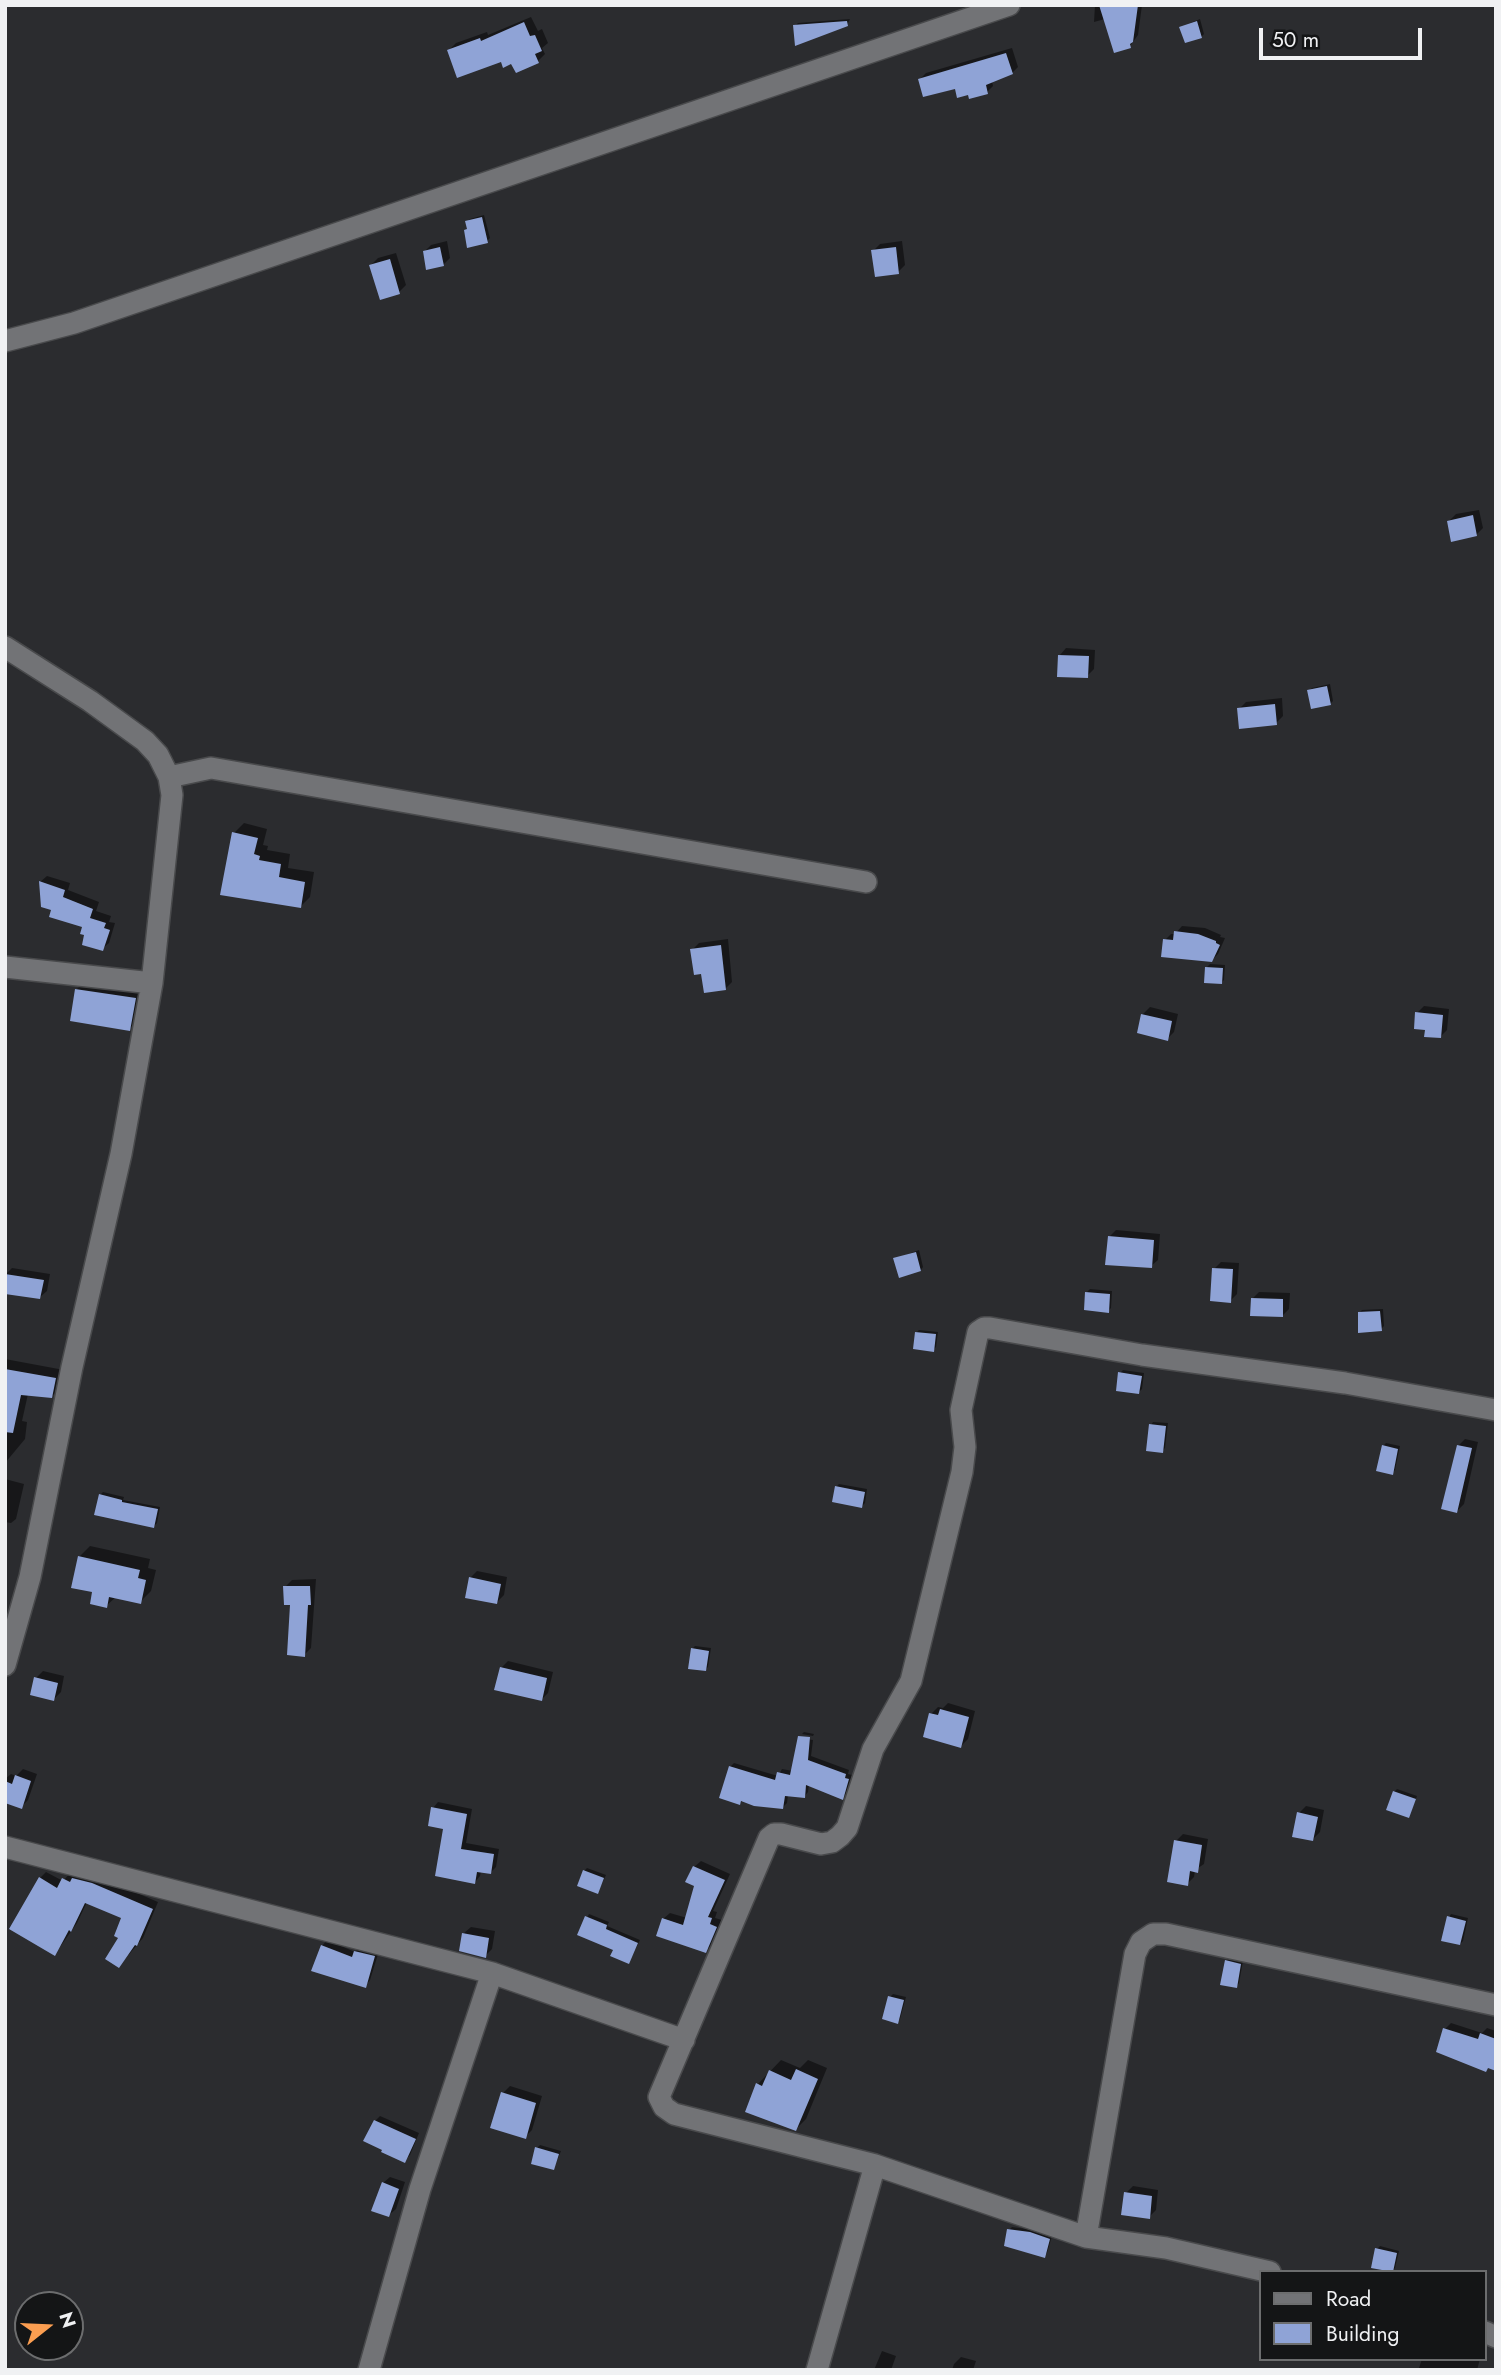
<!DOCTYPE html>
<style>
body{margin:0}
#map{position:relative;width:1501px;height:2375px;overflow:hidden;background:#2b2c2f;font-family:Jost,sans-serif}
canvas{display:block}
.frame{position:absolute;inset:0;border:7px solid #f0f1f3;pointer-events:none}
.legend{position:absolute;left:1259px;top:2270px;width:228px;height:91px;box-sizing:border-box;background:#141516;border:2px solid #6c6d6e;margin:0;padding:9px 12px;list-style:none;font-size:21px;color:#f0f1f3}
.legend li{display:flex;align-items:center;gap:14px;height:35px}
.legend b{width:35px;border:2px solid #6c6d6e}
.north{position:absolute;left:14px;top:2291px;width:70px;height:70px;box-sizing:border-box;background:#141516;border:2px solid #6c6d6e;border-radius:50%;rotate:72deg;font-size:19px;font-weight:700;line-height:28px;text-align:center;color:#f0f1f3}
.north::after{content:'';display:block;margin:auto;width:24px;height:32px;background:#fb9e51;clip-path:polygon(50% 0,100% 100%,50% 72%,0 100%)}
.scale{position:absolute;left:1259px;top:28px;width:163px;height:32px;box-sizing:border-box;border:4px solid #f0f1f3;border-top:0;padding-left:9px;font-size:21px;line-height:24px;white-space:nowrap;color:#f0f1f3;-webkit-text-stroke:5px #141516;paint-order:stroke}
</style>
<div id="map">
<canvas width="1501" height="2375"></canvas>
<div class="frame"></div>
<ul class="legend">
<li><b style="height:9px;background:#727376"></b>Road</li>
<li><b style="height:19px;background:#8fa3d6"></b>Building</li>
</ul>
<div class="north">N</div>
<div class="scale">50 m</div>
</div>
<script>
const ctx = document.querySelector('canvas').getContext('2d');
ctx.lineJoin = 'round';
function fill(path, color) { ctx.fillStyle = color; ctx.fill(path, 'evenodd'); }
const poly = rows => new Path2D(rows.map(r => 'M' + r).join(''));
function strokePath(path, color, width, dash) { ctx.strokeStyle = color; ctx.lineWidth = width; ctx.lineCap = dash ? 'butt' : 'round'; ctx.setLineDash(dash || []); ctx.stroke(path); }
const shadow = poly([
 [1095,5,1142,5,1138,35,1130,46,1105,19,1094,22],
 [531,17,538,31,542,29,548,43,542,48,545,54,538,61,516,71,512,62,449,50,456,43,487,32,488,35],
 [850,19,847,25,795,26,798,23],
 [1200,19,1204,34,1201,37,1181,27],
 [1012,48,1018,67,1012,73,992,81,993,86,987,92,920,79,926,73],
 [484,215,490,238,487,241,468,228,467,222,470,219],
 [447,241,450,258,443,265,424,252,431,245],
 [902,241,905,265,898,272,873,251,880,244],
 [396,253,406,285,399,292,371,265,378,258],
 [1479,510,1483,528,1476,535,1449,521,1456,514],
 [1066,648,1095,650,1094,669,1087,676,1060,655],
 [1330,684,1333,701,1330,704,1309,691,1312,688],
 [1282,698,1283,716,1276,723,1239,709,1246,702],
 [244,823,267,829,263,845,268,846,267,850,290,854,288,868,314,872,310,897,300,907,234,833],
 [47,876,70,883,68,890,99,902,96,911,111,916,109,922,115,923,109,943,102,949,85,926,53,909,40,882],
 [1182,926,1205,928,1221,935,1220,937,1225,938,1218,954,1211,961,1165,940,1171,934,1175,934],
 [728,939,732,982,725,989,703,972,692,950,699,943],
 [1210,964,1225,965,1224,980,1221,983,1207,967],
 [87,979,146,988,140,1018,129,1029,76,990],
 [1424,1006,1449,1009,1447,1030,1440,1037,1426,1028,1417,1013],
 [1150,1007,1178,1014,1174,1032,1167,1039,1139,1032,1143,1014],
 [1116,1230,1160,1234,1158,1260,1151,1266,1109,1237],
 [919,1250,923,1267,921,1270,895,1259],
 [1221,1262,1239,1263,1237,1294,1230,1301,1214,1269],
 [12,1268,50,1274,47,1291,40,1297,5,1275],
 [1090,1289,1112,1291,1111,1308,1108,1311,1087,1292],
 [1259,1292,1290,1293,1289,1309,1282,1316,1252,1299],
 [1383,1309,1384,1326,1381,1329,1359,1313,1362,1310],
 [919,1330,938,1332,936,1347,933,1350,916,1333],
 [5,1359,64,1370,61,1387,52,1396,28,1394,22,1421,27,1422,25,1439,5,1463],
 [1123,1370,1144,1373,1142,1389,1139,1392,1120,1373],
 [1153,1422,1168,1423,1165,1448,1162,1451,1151,1425],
 [1465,1439,1478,1442,1464,1504,1457,1511,1458,1446],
 [1386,1443,1400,1446,1395,1470,1392,1473,1383,1446],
 [5,1479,24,1484,16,1519,11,1523,5,1522],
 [839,1484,867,1489,865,1503,862,1506,836,1487],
 [103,1492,124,1497,123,1500,160,1507,157,1523,154,1526,100,1495],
 [90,1546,150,1559,148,1568,156,1570,151,1591,140,1602,116,1597,106,1606,94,1591,79,1557],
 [477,1571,507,1577,504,1595,497,1602,470,1578],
 [316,1579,311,1648,304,1655,292,1603,285,1587,292,1580],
 [695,1646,711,1648,708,1667,705,1670,692,1649],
 [508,1661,553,1672,548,1693,541,1700,501,1668],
 [43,1671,64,1676,61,1692,54,1699,36,1678],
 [948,1703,975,1711,968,1739,961,1746,931,1714,938,1707,943,1708],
 [804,1732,814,1734,813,1736,802,1734],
 [800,1736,800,1738,813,1740,811,1756,849,1770,848,1774,852,1775,846,1794,842,1798,809,1784,808,1792,804,1797,788,1795,787,1803,783,1807,743,1800,740,1803,730,1767,734,1763,778,1776,782,1769,793,1771],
 [23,1769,37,1774,28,1800,21,1807,5,1801,5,1779,11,1774,16,1776],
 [1397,1789,1417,1796,1409,1816,1394,1792],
 [438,1802,472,1809,466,1843,499,1849,496,1867,490,1873,481,1871,480,1876,475,1882,433,1808],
 [1306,1806,1324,1810,1320,1832,1313,1839,1299,1813],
 [1183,1834,1208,1839,1204,1864,1195,1870,1194,1877,1187,1884,1176,1841],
 [701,1861,730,1874,713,1911,717,1912,715,1918,722,1920,712,1945,705,1951,663,1919,670,1913,687,1918,696,1885,694,1867],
 [587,1868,606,1875,598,1892,584,1871],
 [46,1872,63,1881,70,1873,99,1877,158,1902,143,1938,119,1966,124,1917,87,1902,77,1923,55,1954,40,1878],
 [589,1914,609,1922,607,1926,640,1940,629,1962,615,1949,579,1934],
 [1451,1914,1468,1918,1463,1941,1460,1944,1449,1917],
 [471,1927,495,1931,492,1949,485,1956,464,1933],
 [327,1940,355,1952,361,1946,379,1951,370,1980,365,1986,322,1946],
 [1229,1958,1243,1961,1239,1983,1237,1986,1226,1961],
 [893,1994,906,1997,900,2019,897,2022,890,1997],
 [1451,2023,1482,2033,1487,2028,1496,2031,1496,2069,1489,2066,1445,2029],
 [781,2060,800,2068,808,2060,827,2068,806,2119,796,2129,758,2084],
 [510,2086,542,2096,532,2130,525,2137,503,2093],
 [380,2116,419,2133,410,2155,405,2160,375,2121],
 [540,2145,561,2151,554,2168,537,2148],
 [390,2177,405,2182,396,2209,389,2215,383,2183],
 [1133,2186,1158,2190,1156,2210,1149,2217,1126,2193],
 [1012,2227,1034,2230,1052,2236,1047,2253,1044,2256,1009,2230],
 [1380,2246,1399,2251,1395,2268,1392,2271,1377,2249],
 [882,2351,896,2356,891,2370,874,2370],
 [961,2357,976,2361,973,2370,952,2370,954,2364],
 [1422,2359,1480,2359,1477,2370,1459,2368,1458,2370,1423,2370,1419,2368]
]);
const building = poly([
 [1099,5,1138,5,1133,42,1130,44,1131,48,1114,53],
 [847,21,848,26,795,46,793,25],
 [1197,21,1202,38,1185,43,1179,27],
 [524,22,530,36,535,35,542,51,535,54,539,63,516,73,511,64,503,68,501,62,457,78,447,50,480,38,481,41],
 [1006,53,1013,74,986,85,988,94,969,99,968,95,957,98,955,89,923,97,918,79],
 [482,217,488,243,467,248,464,230,467,229,465,221],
 [440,247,444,266,426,270,423,251],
 [896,247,899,274,875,277,871,250],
 [390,259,400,294,380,300,369,265],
 [1473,515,1477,536,1451,542,1447,521],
 [1058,655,1089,656,1088,678,1057,677],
 [1327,686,1331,705,1311,709,1307,690],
 [1275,704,1277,725,1239,729,1237,708],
 [232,832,258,838,254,854,260,856,259,860,281,864,279,877,305,882,301,908,220,895],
 [39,881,65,890,63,897,93,909,90,918,106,923,104,928,110,930,103,951,82,945,84,935,80,934,82,927,49,917,51,910,41,907],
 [1174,931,1198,934,1216,941,1216,943,1220,945,1212,962,1161,957,1163,939,1173,940],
 [721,945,726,990,704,993,701,974,694,975,690,949],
 [1205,967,1223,968,1222,984,1204,983],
 [75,989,136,998,130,1031,70,1021],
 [1415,1012,1443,1015,1441,1038,1424,1037,1425,1030,1414,1029],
 [1141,1014,1172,1021,1168,1041,1137,1033],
 [1108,1236,1154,1240,1152,1268,1105,1265],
 [916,1252,921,1271,899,1278,893,1258],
 [1212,1268,1233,1269,1231,1303,1210,1301],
 [5,1274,44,1280,40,1299,5,1294],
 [1085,1292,1110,1294,1109,1313,1084,1310],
 [1251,1298,1283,1299,1283,1317,1250,1316],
 [1380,1311,1382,1331,1358,1333,1358,1312],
 [915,1332,936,1334,934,1352,913,1349],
 [5,1369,56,1378,52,1398,21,1395,13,1433,5,1432],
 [1118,1372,1142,1376,1139,1394,1116,1391],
 [1149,1424,1166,1426,1163,1453,1146,1451],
 [1382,1445,1398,1449,1393,1475,1376,1471],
 [1457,1445,1472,1448,1457,1513,1441,1509],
 [835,1486,865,1492,862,1508,832,1502],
 [99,1494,122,1500,122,1502,158,1509,154,1528,94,1515],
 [78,1556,140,1570,138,1578,146,1580,141,1604,109,1597,107,1608,90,1604,92,1592,71,1588],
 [469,1577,501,1584,497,1604,465,1598],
 [283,1586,310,1586,311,1605,308,1605,305,1657,287,1655,290,1605,284,1605],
 [691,1648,709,1651,706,1671,688,1669],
 [500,1667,547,1678,542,1701,494,1690],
 [34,1677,58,1683,54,1701,30,1695],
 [940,1709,969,1717,961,1748,923,1737,929,1713,938,1715],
 [798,1736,810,1737,808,1760,846,1774,845,1778,849,1779,843,1800,806,1785,805,1798,785,1796,783,1809,754,1806,741,1801,740,1805,719,1798,729,1766,775,1780,777,1772,790,1775],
 [15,1775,31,1781,22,1809,5,1803,5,1781,12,1784],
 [1393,1791,1416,1799,1409,1818,1386,1810],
 [431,1807,467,1814,461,1849,494,1854,491,1874,477,1872,475,1884,435,1876,443,1829,428,1826],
 [1297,1812,1318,1817,1313,1841,1292,1837],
 [1174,1840,1202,1845,1198,1873,1190,1871,1188,1886,1167,1882],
 [693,1866,725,1880,708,1917,712,1918,710,1924,717,1927,706,1953,656,1936,662,1918,683,1925,694,1886,685,1882],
 [583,1870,604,1878,598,1894,577,1886],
 [39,1877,57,1888,62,1878,70,1882,72,1878,92,1883,153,1909,137,1946,135,1945,119,1968,105,1959,118,1938,114,1936,121,1918,85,1903,71,1932,69,1930,55,1956,9,1929],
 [585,1916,607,1925,606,1929,638,1943,629,1964,610,1956,613,1950,577,1935],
 [1447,1916,1466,1921,1460,1945,1441,1941],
 [462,1933,489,1938,486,1958,459,1951],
 [321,1945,352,1957,354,1951,375,1956,366,1988,311,1971],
 [1225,1960,1241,1964,1237,1988,1220,1985],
 [888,1996,904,2000,898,2024,882,2019],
 [1443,2028,1478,2039,1480,2033,1496,2039,1496,2071,1488,2068,1486,2072,1436,2052],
 [796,2069,818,2079,796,2131,745,2112,756,2083,762,2086,769,2070,791,2080],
 [501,2092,536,2103,526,2139,490,2128],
 [374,2120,416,2139,405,2163,381,2152,382,2150,363,2141],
 [535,2147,559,2154,554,2170,531,2164],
 [382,2182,399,2189,389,2217,371,2211],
 [1124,2192,1152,2196,1150,2219,1121,2215],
 [1007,2229,1030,2232,1050,2239,1045,2258,1004,2246],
 [1375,2248,1397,2253,1393,2272,1371,2268]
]);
const minor = poly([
 [5,341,74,323,1009,5],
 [5,647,90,701,145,741,158,755,169,777,172,795,152,983,121,1154,72,1367,30,1577,5,1665],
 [169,777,211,768,866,882],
 [5,967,152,983],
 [5,1847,492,1973,684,2040],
 [1086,2237,1135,1954,1141,1942,1153,1934,1166,1934,1496,2005],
 [1270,2272,1166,2248,1086,2237,875,2165,674,2114,664,2107,659,2097,769,1838,774,1834,781,1834,821,1844,832,1842,840,1836,847,1828,873,1749,911,1681,962,1472,965,1447,961,1410,978,1332,984,1328,990,1328,1142,1355,1345,1383,1496,1410],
 [1485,2332,1496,2337],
 [369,2370,420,2189,492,1973],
 [817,2370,875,2165]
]);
fill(shadow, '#0007');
fill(building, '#8fa3d6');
strokePath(minor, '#494a4c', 24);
strokePath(minor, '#727376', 21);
</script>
